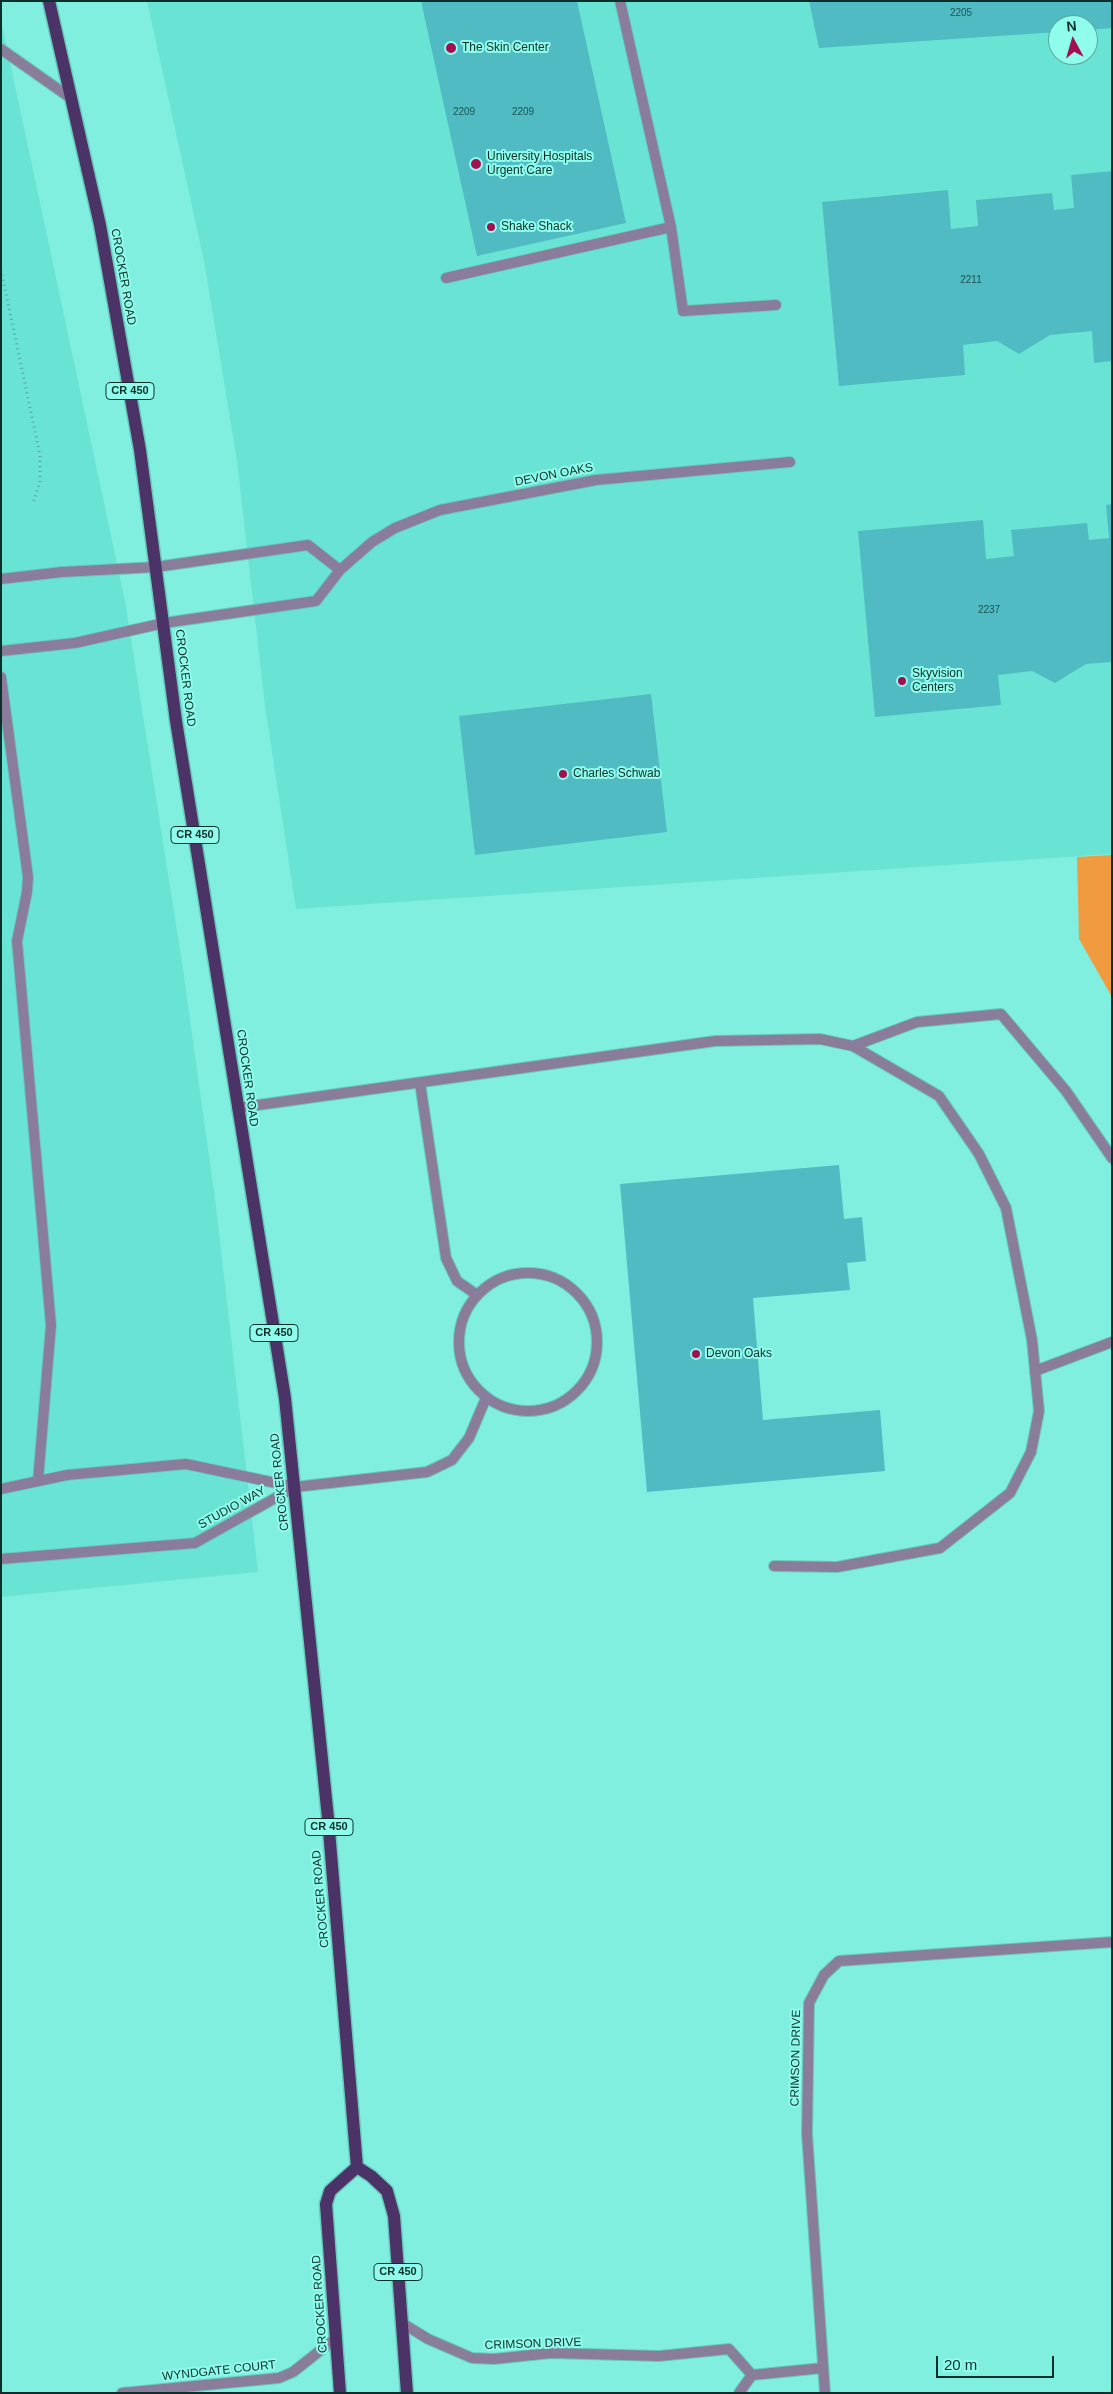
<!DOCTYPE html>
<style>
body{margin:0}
#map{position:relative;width:1113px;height:2394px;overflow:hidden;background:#81efdf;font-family:Arial,sans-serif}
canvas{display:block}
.frame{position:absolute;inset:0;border:2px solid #0b302b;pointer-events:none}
.north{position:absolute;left:1048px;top:15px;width:50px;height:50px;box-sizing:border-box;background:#8ffcec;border:1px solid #5aaa9f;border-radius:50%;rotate:354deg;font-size:14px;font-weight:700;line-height:20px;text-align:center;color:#0b302b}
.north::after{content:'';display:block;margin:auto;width:18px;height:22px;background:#a30f4f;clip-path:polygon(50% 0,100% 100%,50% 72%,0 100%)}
.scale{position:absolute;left:936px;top:2356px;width:118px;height:22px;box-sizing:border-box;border:2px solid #0b302b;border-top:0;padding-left:6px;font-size:15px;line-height:18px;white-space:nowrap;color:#0b302b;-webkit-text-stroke:4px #8ffcec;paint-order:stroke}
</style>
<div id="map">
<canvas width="1113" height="2394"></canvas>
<div class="frame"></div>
<div class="north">N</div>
<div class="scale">20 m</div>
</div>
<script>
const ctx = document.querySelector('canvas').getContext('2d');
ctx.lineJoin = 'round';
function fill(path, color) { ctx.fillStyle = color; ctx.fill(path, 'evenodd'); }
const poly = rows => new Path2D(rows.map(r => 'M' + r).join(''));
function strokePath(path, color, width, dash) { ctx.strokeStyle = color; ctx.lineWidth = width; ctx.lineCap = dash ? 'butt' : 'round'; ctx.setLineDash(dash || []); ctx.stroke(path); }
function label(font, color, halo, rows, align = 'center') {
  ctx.font = font + ' Arial,sans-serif'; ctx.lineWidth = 4; ctx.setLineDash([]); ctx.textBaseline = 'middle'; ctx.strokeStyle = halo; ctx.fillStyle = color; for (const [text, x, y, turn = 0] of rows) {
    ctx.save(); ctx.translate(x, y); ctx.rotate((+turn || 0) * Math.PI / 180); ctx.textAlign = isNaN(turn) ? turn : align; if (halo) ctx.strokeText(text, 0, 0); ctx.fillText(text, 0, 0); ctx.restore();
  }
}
const built = poly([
 [147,1,1112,1,1112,854,296,909,265,706,237,461,204,261],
 [1058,25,1088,25,1088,55,1058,55],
 [1,20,125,601,183,969,216,1206,258,1572,1,1597]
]);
const green = poly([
 [1112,855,1112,997,1079,939,1077,857]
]);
const building = poly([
 [421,1,577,1,626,223,477,256],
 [809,1,1112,1,1112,28,1088,30,1088,25,1058,25,1058,32,819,48],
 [1112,171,1112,361,1094,363,1092,331,1050,335,1019,354,997,341,963,345,965,375,839,386,822,202,948,190,951,229,978,226,976,200,1052,193,1054,210,1074,208,1071,175],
 [1112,504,1112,662,1086,664,1055,683,1032,671,998,675,1001,705,875,717,858,531,983,520,986,559,1014,556,1011,530,1087,523,1089,540,1109,538,1106,505],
 [651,694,667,832,475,855,459,716],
 [839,1165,844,1219,862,1217,866,1261,847,1263,850,1290,753,1298,763,1420,880,1410,885,1471,647,1492,620,1184]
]);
const path = poly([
 [1,270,40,455,40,482,33,503]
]);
const service = poly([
 [620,1,671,227,683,311,776,305],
 [1,49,72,99],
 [446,278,671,227],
 [1,677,28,877,27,892,17,941,51,1325,38,1481],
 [853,1046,917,1022,1001,1014,1066,1091,1112,1158],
 [420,1083,446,1258,457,1281,477,1295],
 '459 1342a69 69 0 1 1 138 0a69 69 0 1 1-138 0Z',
 [1035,1371,1112,1342],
 [295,1487,427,1472,452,1460,469,1438,486,1398]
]);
const minor = poly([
 [1,579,62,572,156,567,308,545,340,570],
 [1,651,75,643,164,623,316,601,340,570,372,542,395,528,440,510,596,480,790,462],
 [237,1108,715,1041,820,1039,853,1046,939,1096,979,1154,1006,1208,1032,1340,1039,1411,1031,1452,1010,1493,940,1548,837,1567,774,1566],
 [1,1489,67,1475,186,1464,295,1487],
 [1,1559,195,1543,295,1487],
 [402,2323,428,2339,472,2358,494,2359,551,2353,659,2356,729,2349,752,2375],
 [122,2393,279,2378,293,2372,336,2338],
 [739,2393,752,2375,823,2368],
 [825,2393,807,2134,809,2003,824,1975,839,1961,1112,1942]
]);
const primary = poly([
 [49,1,100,225,140,450,176,721,285,1398,328,1818,357,2167],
 [357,2167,371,2176,387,2191,394,2216,407,2393],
 [340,2393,326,2204,330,2191,357,2167]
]);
const markers = [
 [451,48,6,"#a30f4f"],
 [476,164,6,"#a30f4f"],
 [491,227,5,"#a30f4f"],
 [902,681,5,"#a30f4f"],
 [563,774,5,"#a30f4f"],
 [696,1354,5,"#a30f4f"]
];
const numberNames = [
 ["2205",961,13],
 ["2209",464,112],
 ["2209",523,112],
 ["2211",971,280],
 ["2237",989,610]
];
const shields = [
 [130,391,48],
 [195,835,48],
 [274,1333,48],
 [329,1827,48],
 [398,2272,48]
];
const shieldNames = [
 ["CR 450",130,391],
 ["CR 450",195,835],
 ["CR 450",274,1333],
 ["CR 450",329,1827],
 ["CR 450",398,2272]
];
const poiNames = [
 ["The Skin Center",462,48],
 ["University Hospitals",487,157],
 ["Urgent Care",487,171],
 ["Shake Shack",501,227],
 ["Skyvision",912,674],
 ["Centers",912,688],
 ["Charles Schwab",573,774],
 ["Devon Oaks",706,1354]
];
const streetNames = [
 ["CROCKER ROAD",123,277,80],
 ["DEVON OAKS",554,475,-11],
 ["CROCKER ROAD",185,678,83],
 ["CROCKER ROAD",247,1078,82],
 ["CROCKER ROAD",280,1482,-96],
 ["STUDIO WAY",232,1508,-29],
 ["CROCKER ROAD",321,1899,-95],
 ["CRIMSON DRIVE",796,2058,-89],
 ["CROCKER ROAD",320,2304,-94],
 ["CRIMSON DRIVE",533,2344,-2],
 ["WYNDGATE COURT",219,2371,-6]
];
fill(built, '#69e4d4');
fill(green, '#f19b41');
fill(building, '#51bbc4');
strokePath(service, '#69c9bb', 12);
strokePath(minor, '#69c9bb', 12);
strokePath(primary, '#69c9bb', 15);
strokePath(path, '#55a79c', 3, [1, 4]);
strokePath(service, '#8a7d9c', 10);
strokePath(minor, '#8a7d9c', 10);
strokePath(primary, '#4b3367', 12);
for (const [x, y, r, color] of markers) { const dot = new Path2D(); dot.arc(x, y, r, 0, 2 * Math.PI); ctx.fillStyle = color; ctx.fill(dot); strokePath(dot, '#8ffcec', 2); }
label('10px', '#1c5351', null, numberNames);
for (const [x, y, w] of shields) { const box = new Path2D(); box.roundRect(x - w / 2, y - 8.5, w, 17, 4); ctx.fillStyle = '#8ffcec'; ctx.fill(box); strokePath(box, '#0b302b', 1); }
label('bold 11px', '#0b302b', null, shieldNames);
label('12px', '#0b302b', '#8ffcec', poiNames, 'left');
label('12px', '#0b302b', '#8ffcec', streetNames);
</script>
